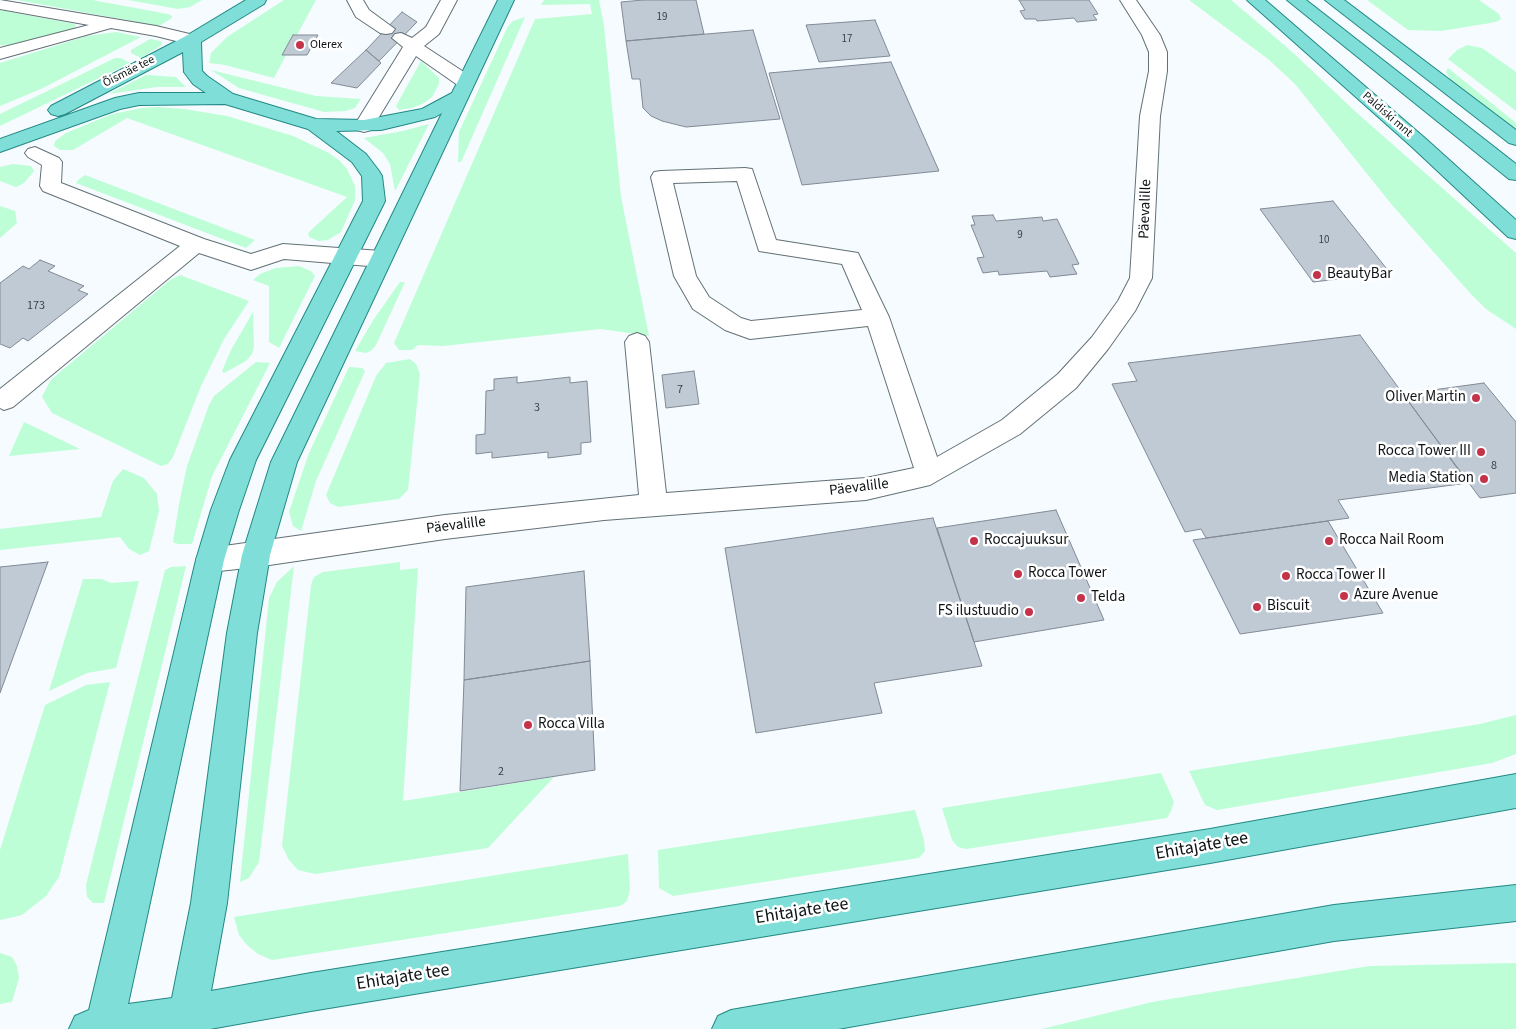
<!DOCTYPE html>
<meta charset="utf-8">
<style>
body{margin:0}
canvas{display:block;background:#f5fbfe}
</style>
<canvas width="1516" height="1029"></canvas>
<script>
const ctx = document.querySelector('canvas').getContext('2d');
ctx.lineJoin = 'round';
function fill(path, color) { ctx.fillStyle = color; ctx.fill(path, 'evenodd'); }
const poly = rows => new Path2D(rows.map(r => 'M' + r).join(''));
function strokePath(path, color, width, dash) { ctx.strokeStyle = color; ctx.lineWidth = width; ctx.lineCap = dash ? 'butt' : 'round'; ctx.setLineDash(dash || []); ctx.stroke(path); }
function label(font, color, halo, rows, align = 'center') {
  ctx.font = font + ' "Source Sans 3",sans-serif'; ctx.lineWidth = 5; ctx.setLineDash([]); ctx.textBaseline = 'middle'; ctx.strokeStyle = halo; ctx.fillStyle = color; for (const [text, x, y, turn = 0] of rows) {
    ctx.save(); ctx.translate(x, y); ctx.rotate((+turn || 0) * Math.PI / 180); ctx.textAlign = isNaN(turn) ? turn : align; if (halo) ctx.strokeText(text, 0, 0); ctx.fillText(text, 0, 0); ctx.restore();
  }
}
const green = poly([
 [17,0,92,0,168,14,172,16,172,18,159,26],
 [128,0,202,0,190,7,178,9],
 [284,0,316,0,297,35,293,35,282,54,286,55,274,78,225,65,209,63,211,53,227,37],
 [544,0,599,0,604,26,621,197,649,336,601,329,443,346,418,345,412,350,399,350,394,343,535,19,592,14,590,4,541,5],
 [1189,0,1231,0,1290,50,1357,113,1516,253,1516,329,1486,309,1470,293,1392,205,1295,84,1268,59],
 [1367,0,1479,0,1499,14,1501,19,1496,22,1441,31,1408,30],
 [0,10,75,24,76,26,72,30,12,46,0,45],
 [525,17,461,162,458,162,459,132,508,26,513,21],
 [116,32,141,37,43,88,0,106,0,63,87,36],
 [150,39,161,41,162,45,141,58,131,53,131,50],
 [1467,45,1482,48,1516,72,1516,111,1448,59,1457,50],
 [115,58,121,58,130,63,0,126,0,114],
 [421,61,439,78,439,84,432,97,424,103,412,108,399,110,396,106],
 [1448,68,1516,123,1516,131,1458,86,1450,79,1446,72],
 [211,70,316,96,361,99,355,108,346,111,324,112,239,88],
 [146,75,176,77,186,87,157,87,108,94],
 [157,107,184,109,227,116,293,136,329,153,340,161,347,169,355,186,355,200,341,232,328,240,319,241,309,237,308,233,347,197,127,118,73,150,60,150,54,146,55,141,66,133,112,114,142,108],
 [429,124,395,191,390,164,383,153,364,138,403,131],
 [13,164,31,166,34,171,24,183,16,187,0,181,0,167],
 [85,175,255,240,246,248,76,183,78,180],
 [0,206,15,211,17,223,0,238],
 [299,266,311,271,315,276,279,348,269,342,269,286,253,280,260,274,276,268],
 [180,275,249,301,224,339,201,386,173,457,168,464,161,466,52,413,42,397,50,381,60,372,170,280],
 [400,282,405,282,376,345,372,350,366,353,355,351,374,319],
 [253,312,254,347,252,354,246,361,224,373,222,371,231,350],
 [410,359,416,364,420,374,408,490,399,499,338,507,330,503,326,495,376,376,386,363],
 [256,362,270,363,212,476,192,544,178,544,173,542,179,504,187,466,209,405,214,396],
 [349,367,362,368,365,371,316,481,301,531,293,526,289,512,309,453],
 [24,422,80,449,9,456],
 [123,469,144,478,157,494,159,511,149,551,140,555,129,549,120,537,0,550,0,529,101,517,113,481],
 [400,562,400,570,418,568,403,801,554,777,488,848,315,874,298,870,289,860,282,846,311,585,314,577,323,572],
 [186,566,104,903,93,903,87,897,86,885,165,570,171,567],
 [294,566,259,862,249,878,240,882,269,598,277,582],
 [83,579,102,579,111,583,139,581,116,668,87,673,49,691],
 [110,682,59,877,46,896,22,915,0,920,0,850,45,705,86,685],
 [1516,715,1516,754,1492,763,1217,810,1205,805,1189,771,1480,724],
 [1161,773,1174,802,1171,811,1167,818,966,849,958,847,952,840,942,808],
 [915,810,924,840,925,851,919,858,673,896,659,888,658,850],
 [628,854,630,890,627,901,620,906,272,960,258,954,247,945,239,935,234,917],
 [0,953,12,957,17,966,19,978,12,1002,0,1004],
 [1516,963,1516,1029,1042,1029,1152,1002,1369,966]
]);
const building = poly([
 [643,0,696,0,704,34,626,41,621,2,643,0],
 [1019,0,1089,0,1098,14,1093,15,1097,20,1077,22,1074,18,1037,21,1036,19,1025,19,1020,11,1025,10,1019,0],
 [402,12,417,22,379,61,366,50,402,12],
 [875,20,890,56,819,62,806,25,875,20],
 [753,30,780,119,686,127,662,121,651,116,643,108,640,79,632,79,626,41,753,30],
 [293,35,318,35,307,55,282,55,293,35],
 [366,50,381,63,357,88,331,83,366,50],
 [891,62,939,171,802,185,769,73,891,62],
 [1333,201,1390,273,1313,282,1260,209,1333,201],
 [993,215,996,221,1042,217,1043,221,1057,219,1079,264,1072,265,1077,274,1050,277,1047,271,999,275,998,271,983,273,977,258,984,257,971,225,975,225,972,216,993,215],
 [40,260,55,266,48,271,84,286,78,290,88,294,28,341,23,338,10,348,0,344,0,283,23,266,29,269,40,260],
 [1360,335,1468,483,1338,500,1349,518,1206,538,1201,529,1185,532,1112,384,1137,381,1128,363,1360,335],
 [694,371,699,404,666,408,662,375,694,371],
 [517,377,517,383,570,377,570,383,587,381,591,442,581,443,581,454,548,458,548,452,492,458,492,452,476,454,476,435,485,434,486,391,494,390,494,379,517,377],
 [1484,383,1516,422,1516,493,1480,498,1403,394,1484,383],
 [1056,510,1104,620,974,642,937,528,1056,510],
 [933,518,982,666,874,683,882,713,756,733,725,548,933,518],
 [1328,521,1383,613,1240,634,1193,540,1328,521],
 [48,562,0,693,0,567,48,562],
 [584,571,590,661,464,680,466,587,584,571],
 [590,661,595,770,460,791,464,680,590,661]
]);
const minor = poly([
 [0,0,156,26,198,36,201,40,198,44,192,45,156,36,111,28,0,59,0,48,89,25,0,9,0,0],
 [347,0,363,0,369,10,395,29,392,33,386,34,380,33,356,17,347,0],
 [441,0,457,0,439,34,424,46,473,78,475,82,473,86,466,88,459,86,416,56,371,130,364,132,357,130,354,126,403,47,392,38,395,34,401,33,412,38,426,27,441,0],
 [1120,0,1136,0,1160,35,1167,52,1167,71,1160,116,1152,278,1135,311,1108,349,1076,388,1020,434,930,485,866,500,604,520,445,539,256,567,210,572,200,569,196,560,200,551,210,548,445,515,639,495,625,342,629,336,637,333,645,336,649,342,666,493,866,478,914,468,868,326,750,339,725,330,693,309,674,276,651,177,654,172,661,171,745,168,752,169,776,240,858,253,889,317,937,457,1002,420,1058,374,1092,337,1118,301,1130,278,1140,116,1149,71,1149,52,1142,35,1120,0],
 [737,181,759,251,842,264,862,310,751,321,741,318,709,297,696,276,673,183,737,181],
 [35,147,59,158,62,162,61,183,204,239,251,254,283,244,381,251,389,254,392,259,389,264,381,267,284,259,251,270,199,253,13,407,4,410,0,408,0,389,180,246,43,191,40,186,42,165,28,157,25,153,28,149,35,147]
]);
const major = poly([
 [246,0,266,0,264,4,201,42,202,71,207,76,233,94,316,119,364,120,422,109,452,93,498,0,514,0,297,462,270,555,257,633,227,903,211,991,311,973,1210,829,1516,774,1516,808,1210,863,311,1011,210,1029,69,1029,75,1016,89,1010,196,560,211,510,230,460,363,201,362,176,352,162,308,129,225,104,139,105,120,109,0,152,0,139,115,98,139,93,206,93,193,84,184,72,183,52,65,114,58,116,51,114,48,110,51,106,186,36,246,0],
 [442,113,271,462,242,555,227,633,191,903,172,998,128,1004,224,560,239,510,256,460,385,201,382,176,379,171,366,154,336,131,381,130,435,117,442,113],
 [1247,0,1265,0,1426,139,1516,220,1516,239,1508,237,1412,147,1247,0],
 [1287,0,1306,0,1516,164,1516,180,1509,179,1287,0],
 [1325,0,1344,0,1516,130,1516,145,1509,143,1325,0],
 [1516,885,1516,921,1334,941,838,1029,712,1029,718,1016,731,1010,1334,905,1516,885]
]);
const markers = [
 [300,45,5,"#c4334a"],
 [1317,275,5,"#c4334a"],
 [1476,398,5,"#c4334a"],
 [1481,452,5,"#c4334a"],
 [1484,479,5,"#c4334a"],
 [974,541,5,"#c4334a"],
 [1329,541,5,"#c4334a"],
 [1018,574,5,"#c4334a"],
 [1286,576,5,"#c4334a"],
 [1344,596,5,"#c4334a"],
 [1081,598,5,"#c4334a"],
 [1257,607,5,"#c4334a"],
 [1029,612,5,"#c4334a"],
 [528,725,5,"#c4334a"]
];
const farNumbernames = [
 ["19",662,18],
 ["17",847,40],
 ["9",1020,236],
 ["10",1324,241]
];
const farPoinames = [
 ["Olerex",310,45]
];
const farStreetnames = [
 ["Õismäe tee",129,72,-27],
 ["Paldiski mnt",1387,115,41]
];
const numberNames = [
 ["173",36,306],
 ["7",680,390],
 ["3",537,408],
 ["8",1494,466],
 ["2",501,772]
];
const streetNames = [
 ["Päevalille",1146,209,-88],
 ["Päevalille",859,488,-7],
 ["Päevalille",456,526,-7]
];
const poiNames = [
 ["BeautyBar",1327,275],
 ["Oliver Martin",1466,398,"right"],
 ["Rocca Tower III",1471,452,"right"],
 ["Media Station",1474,479,"right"],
 ["Roccajuuksur",984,541],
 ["Rocca Nail Room",1339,541],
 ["Rocca Tower",1028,574],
 ["Rocca Tower II",1296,576],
 ["Azure Avenue",1354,596],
 ["Telda",1091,598],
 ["Biscuit",1267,607],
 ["FS ilustuudio",1019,612,"right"],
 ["Rocca Villa",538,725]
];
const nearStreetnames = [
 ["Ehitajate tee",1202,847,-10],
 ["Ehitajate tee",802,912,-9],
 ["Ehitajate tee",403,978,-9]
];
fill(green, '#bdfed7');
fill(building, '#c0cad5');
strokePath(building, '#818a95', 1);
strokePath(minor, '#637176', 2);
strokePath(major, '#228984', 2);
fill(minor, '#fff');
fill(major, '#80ded9');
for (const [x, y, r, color] of markers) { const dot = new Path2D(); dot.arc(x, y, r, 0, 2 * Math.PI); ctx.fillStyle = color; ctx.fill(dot); strokePath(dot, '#fff', 2); }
label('11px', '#3a4246', null, farNumbernames);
label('12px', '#0e1416', '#fff', farPoinames, 'left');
label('12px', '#0e1416', '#fff', farStreetnames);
label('12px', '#3a4246', null, numberNames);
label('15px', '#0e1416', '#fff', streetNames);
label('15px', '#0e1416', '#fff', poiNames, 'left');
label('18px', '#0e1416', '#fff', nearStreetnames);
</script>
